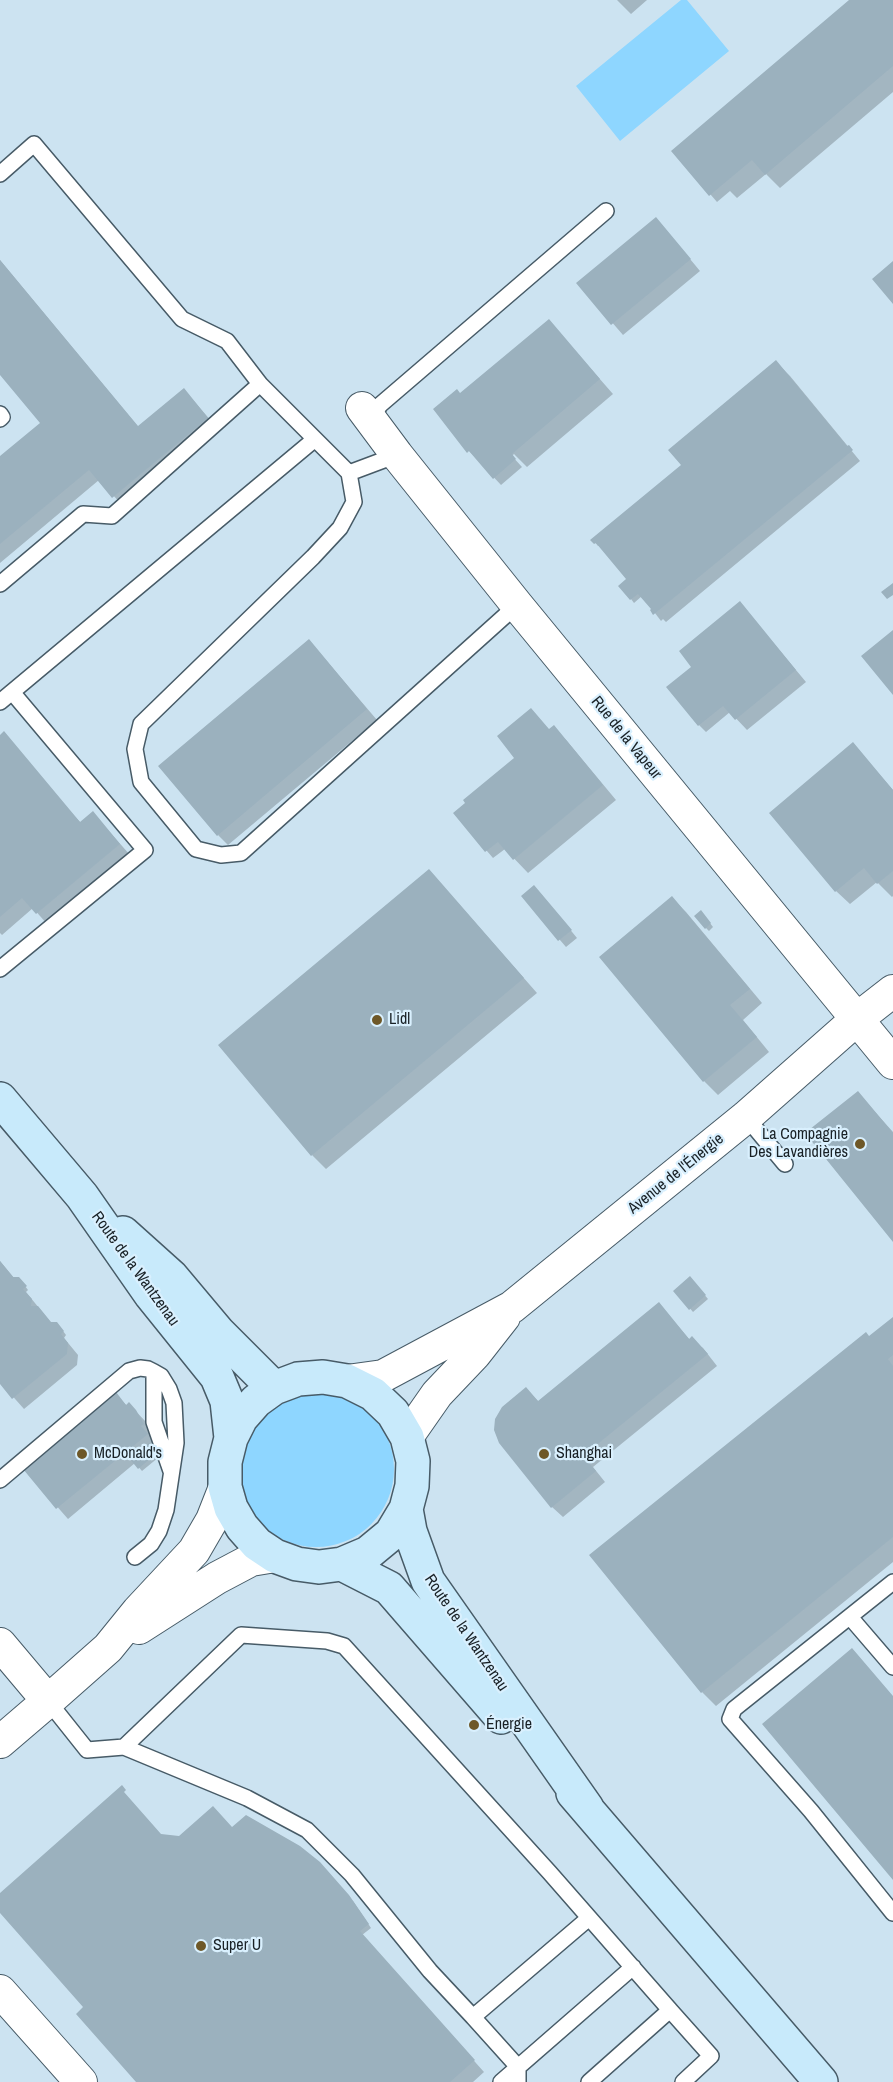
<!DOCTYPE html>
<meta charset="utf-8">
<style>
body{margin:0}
canvas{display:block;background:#cce3f1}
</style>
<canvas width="893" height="2082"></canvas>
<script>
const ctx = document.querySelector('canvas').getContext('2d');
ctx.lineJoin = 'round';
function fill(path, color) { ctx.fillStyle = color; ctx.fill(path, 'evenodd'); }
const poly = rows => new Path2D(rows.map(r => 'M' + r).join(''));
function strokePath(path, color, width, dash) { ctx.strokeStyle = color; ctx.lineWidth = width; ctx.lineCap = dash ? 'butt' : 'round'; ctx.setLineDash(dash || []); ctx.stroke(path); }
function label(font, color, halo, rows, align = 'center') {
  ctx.font = font + ' "Archivo Narrow",sans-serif'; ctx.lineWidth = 4.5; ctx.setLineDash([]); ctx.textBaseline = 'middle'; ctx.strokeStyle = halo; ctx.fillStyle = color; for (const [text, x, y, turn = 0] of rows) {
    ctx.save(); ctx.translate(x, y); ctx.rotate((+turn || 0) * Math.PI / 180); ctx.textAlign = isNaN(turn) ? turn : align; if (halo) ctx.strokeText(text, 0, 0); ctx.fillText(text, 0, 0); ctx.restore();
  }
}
const green = poly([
 [681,0,687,0,729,51,620,141,576,86],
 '238 1469a78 78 0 1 1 156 0a78 78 0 1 1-156 0Z'
]);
const shadow = poly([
 [617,0,647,0,631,14],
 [851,0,893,0,893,92,780,188,766,174,737,198,730,191,717,202,673,151],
 [666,230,700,271,623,335,578,283],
 [0,260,139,428,194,401,218,429,124,507,99,480,0,563,0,458,42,423,0,373],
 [549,321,613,394,527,467,514,454,512,456,522,467,501,485,457,438,461,395],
 [776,362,790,376,860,461,666,622,663,619,661,621,642,596,634,603,631,599,620,586,628,579,600,545,598,546,593,540,681,467],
 [740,603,806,682,747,730,730,712,706,732,699,725,691,669],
 [319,652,377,720,228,845,218,835],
 [554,727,567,741,616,800,528,873,505,849,493,858,455,814],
 [0,737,81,823,93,813,130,855,47,924,33,908,2,935,0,933],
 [873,767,893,790,893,896,892,897,877,882,850,904,836,891],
 [442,885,537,993,326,1169,312,1155],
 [541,894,577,938,566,947,523,897],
 [672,898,686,912,762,1003,743,1020,769,1052,718,1095,704,1081],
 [704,915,713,927,709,931,706,928],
 [858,1093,893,1132,893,1239],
 [0,1261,15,1279,22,1282,28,1290,26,1292,52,1324,60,1327,66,1335,64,1338,78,1355,77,1365,24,1409,0,1382],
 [693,1281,708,1299,693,1312,675,1291],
 [659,1304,690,1340,703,1348,717,1366,593,1467,605,1482,563,1517,552,1507,526,1389,539,1402],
 [893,1319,893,1562,716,1706,702,1692],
 [116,1394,127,1406,129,1404,146,1422,153,1435,151,1437,157,1445,152,1449,159,1457,142,1471,135,1463,68,1519,25,1470],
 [232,1828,353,1901,371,1928,362,1935,484,2072,473,2082,138,2082,86,2007,0,1911,0,1895,161,1835,180,1837]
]);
const building = poly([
 [849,0,893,0,893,66,765,175,752,160,709,196,671,151],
 [656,217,691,259,611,325,576,283],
 [0,260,138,426,184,388,208,418,112,498,89,470,0,544,0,456,40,423,0,375],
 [893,261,893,304,872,279],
 [549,319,600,379,512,454,516,459,493,479,469,451,467,453,433,409,457,389,460,393],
 [776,360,847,446,849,445,853,450,653,615,650,610,651,609,638,594,630,600,618,586,626,579,596,543,594,544,590,540,681,465,668,450],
 [893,583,893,595,887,599,881,592],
 [740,601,796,670,735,720,723,706,698,726,666,687,691,667,679,651],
 [893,630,893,695,861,656],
 [309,639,367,709,217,836,158,766],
 [531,708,549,729,554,725,603,785,513,860,498,842,485,852,453,813,465,803,463,800,514,758,497,736],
 [4,731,80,822,93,811,120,844,36,914,22,898,0,917,0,735],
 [853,742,893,790,893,871,877,884,864,868,835,892,769,813],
 [429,869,524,978,311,1156,218,1045],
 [534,885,572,930,558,941,521,896],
 [672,896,750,989,730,1005,757,1037,703,1082,599,957],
 [701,910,711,923,705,929,694,916],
 [858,1091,893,1133,893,1242,805,1133],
 [0,1261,13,1277,19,1277,27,1286,23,1289,32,1299,31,1306,38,1306,51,1322,57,1322,64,1331,61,1334,68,1343,67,1354,12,1399,0,1384],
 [690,1276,706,1295,689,1310,673,1291],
 [659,1302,689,1339,692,1336,708,1354,583,1456,596,1471,551,1508,499,1443,494,1430,495,1419,502,1407,526,1387,538,1401],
 [893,1317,893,1355,888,1359,893,1366,893,1537,701,1693,589,1555,866,1332,869,1336],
 [116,1392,126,1405,129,1402,136,1410,144,1424,141,1426,148,1434,56,1509,23,1469,64,1433,66,1434,93,1411,92,1410,98,1405,99,1406],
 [149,1443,157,1453,138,1469,130,1459],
 [852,1648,893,1696,893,1880,762,1724],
 [122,1785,126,1790,124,1792,161,1834,179,1836,213,1806,232,1827,246,1815,300,1846,320,1862,349,1895,369,1924,360,1931,475,2060,450,2082,136,2082,76,2014,83,2007,0,1913,0,1893]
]);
const service = poly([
 [0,174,34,144,182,319,227,341,260,384],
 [0,414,2,417,0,419],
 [371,420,380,405,606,211],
 [349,473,354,502,340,528,313,557,141,724,135,749,141,782,196,849,221,855,241,853,517,605],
 [0,584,83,514,112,516,260,384,349,473,397,455],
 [0,702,315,439],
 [0,969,145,850,12,692],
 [746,1117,785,1164],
 [154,1372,154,1422,171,1471],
 [0,1480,129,1371,140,1368,148,1369,154,1372,161,1376,169,1389,174,1403,176,1443,166,1510,159,1531,151,1544,135,1557],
 [893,1582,734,1709,730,1719,811,1811,893,1913],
 [850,1617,893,1667],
 [48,1701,87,1750,124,1747,247,1798,307,1830,352,1875,430,1971,473,2017,589,1918],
 [124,1747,241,1635,327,1641,344,1646,550,1873,670,2010,589,2082],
 [670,2010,711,2056,683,2082],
 [473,2017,518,2067,518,2082],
 [501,2082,633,1967]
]);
const minor = poly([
 [362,408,397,455,517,605,893,1063],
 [347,1381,383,1376,512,1307,746,1117,857,1019,893,991],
 [407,1437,437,1394,475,1354,504,1317],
 [139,1628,217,1578,251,1560,275,1556],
 [0,1644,48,1701,108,1648,138,1611,194,1551,212,1520,225,1487],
 [0,1742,48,1701],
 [0,1991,81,2082]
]);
const secondary = poly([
 [0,1099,82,1196,151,1295,217,1377,227,1401,231,1438],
 [123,1233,172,1277,219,1333,274,1388],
 [406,1509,391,1534,368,1553,342,1564,319,1567,297,1564,275,1556,257,1544,242,1527,231,1508,225,1487,225,1462,231,1438,241,1418,256,1401,274,1388,298,1379,323,1377,347,1381,373,1394,393,1413,407,1437,413,1461,412,1486,406,1509,410,1531,428,1581,587,1808],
 [342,1564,389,1588,501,1717],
 [573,1793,821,2082]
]);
const markers = [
 [377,1020,6,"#6e5828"],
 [860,1144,6,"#6e5828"],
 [82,1454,6,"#6e5828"],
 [544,1454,6,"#6e5828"],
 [474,1725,6,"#6e5828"],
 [201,1946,6,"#6e5828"]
];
const streetNames = [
 ["Rue de la Vapeur",626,738,51],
 ["Avenue de l'Énergie",676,1174,-39],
 ["Route de la Wantzenau",135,1269,54],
 ["Route de la Wantzenau",466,1633,56]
];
const poiNames = [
 ["Lidl",389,1020],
 ["La Compagnie",848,1135,"right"],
 ["Des Lavandières",848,1153,"right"],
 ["McDonald's",94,1454],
 ["Shanghai",556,1454],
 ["Énergie",486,1725],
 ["Super U",213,1946]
];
fill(green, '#8ed6ff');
fill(shadow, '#0003');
fill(building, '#9bb1be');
strokePath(service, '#475b67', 18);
strokePath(minor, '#475b67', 34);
strokePath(secondary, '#475b67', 36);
strokePath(service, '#fff', 15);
strokePath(minor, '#fff', 32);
strokePath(secondary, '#c8eafb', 33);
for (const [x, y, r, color] of markers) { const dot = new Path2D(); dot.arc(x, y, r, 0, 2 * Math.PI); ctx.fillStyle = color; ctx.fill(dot); strokePath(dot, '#d9f0fe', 2); }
label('16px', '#192126', '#d9f0fe', streetNames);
label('16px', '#192126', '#d9f0fe', poiNames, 'left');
</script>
